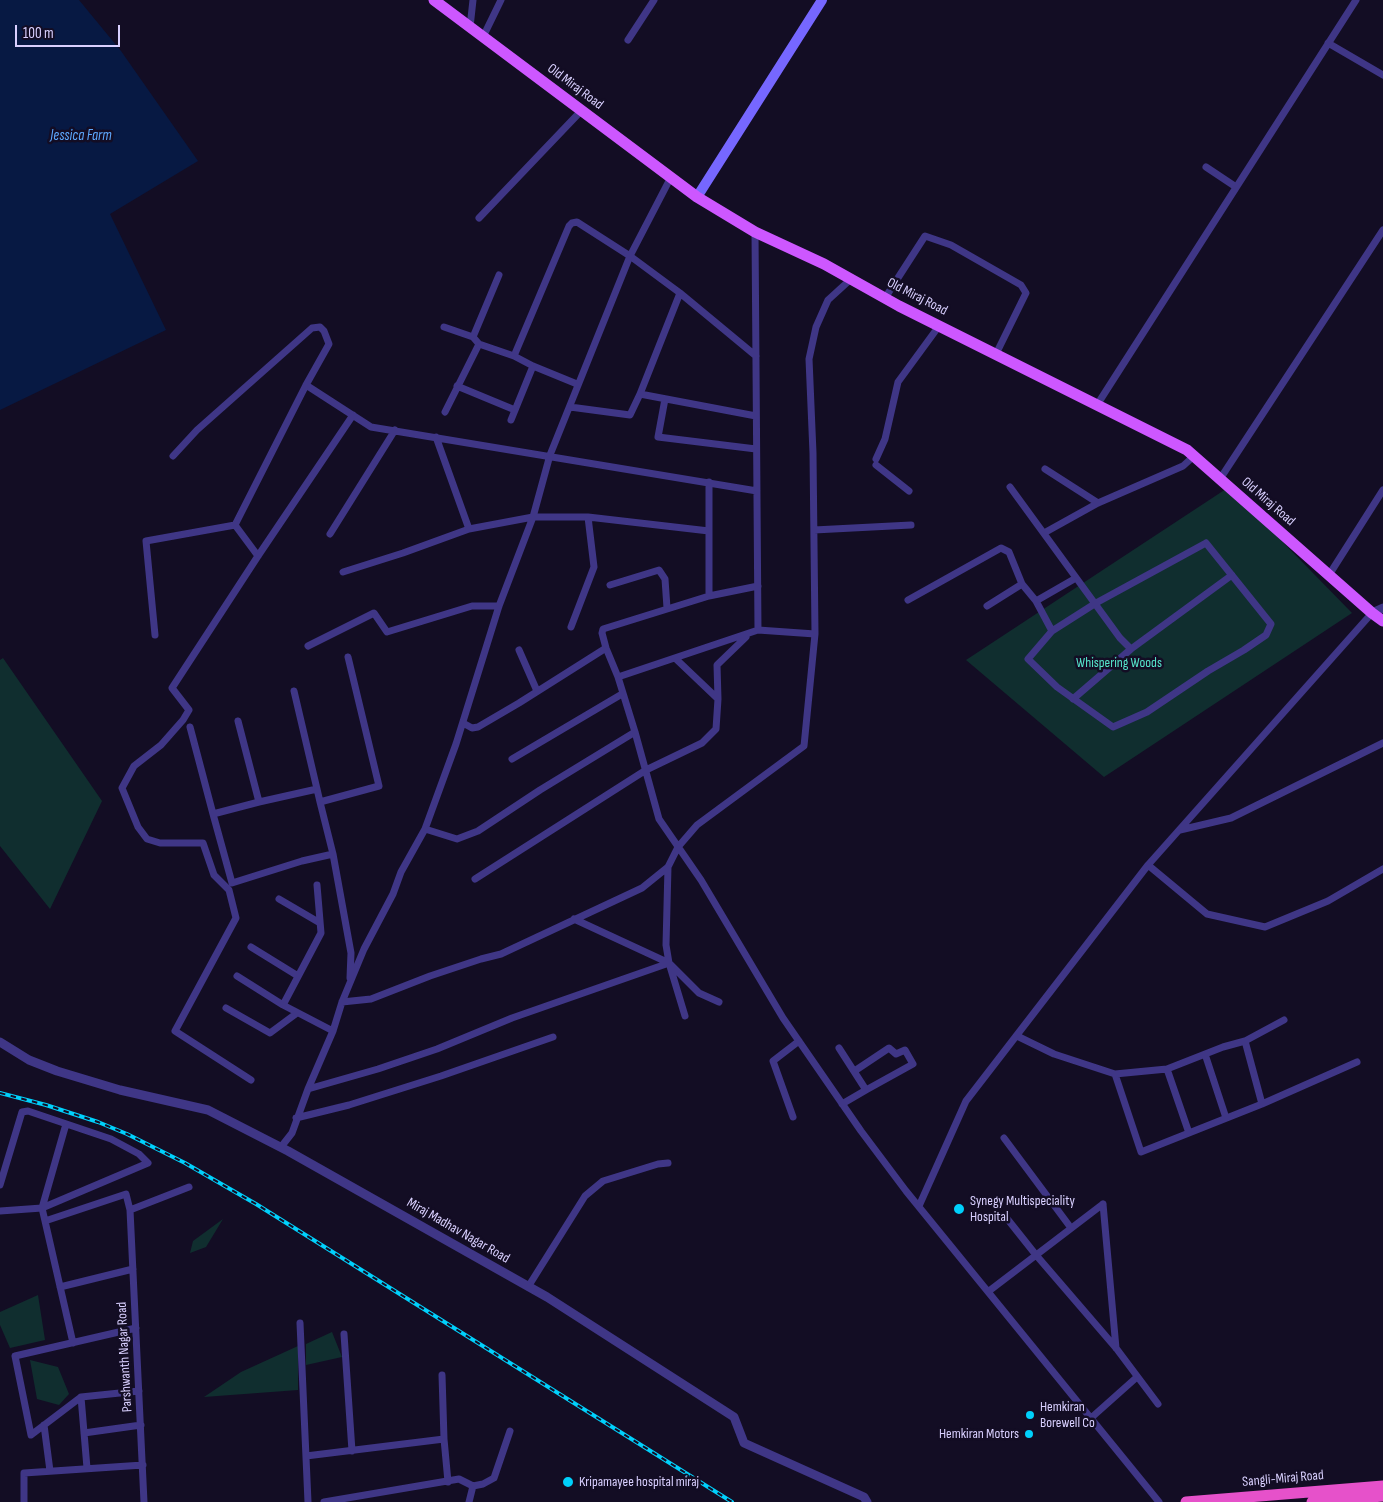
<!DOCTYPE html>
<style>
body{margin:0}
#map{position:relative;width:1383px;height:1502px;overflow:hidden;background:#130d24;font-family:"Sofia Sans Condensed",sans-serif}
canvas{display:block}
.scale{position:absolute;left:15px;top:25px;width:105px;height:22px;box-sizing:border-box;border:2px solid #d9d0ff;border-top:0;padding-left:6px;font-size:15px;line-height:18px;white-space:nowrap;color:#d9d0ff;-webkit-text-stroke:4px #130d24;paint-order:stroke}
</style>
<div id="map">
<canvas width="1383" height="1502"></canvas>
<div class="scale">100 m</div>
</div>
<script>
const ctx = document.querySelector('canvas').getContext('2d');
ctx.lineJoin = 'round';
function fill(path, color) { ctx.fillStyle = color; ctx.fill(path, 'evenodd'); }
const poly = rows => new Path2D(rows.map(r => 'M' + r).join(''));
function strokePath(path, color, width, dash) { ctx.strokeStyle = color; ctx.lineWidth = width; ctx.lineCap = dash ? 'butt' : 'round'; ctx.setLineDash(dash || []); ctx.stroke(path); }
function label(font, color, halo, rows, align = 'center') {
  ctx.font = font + ' "Sofia Sans Condensed",sans-serif'; ctx.lineWidth = 5; ctx.setLineDash([]); ctx.textBaseline = 'middle'; ctx.strokeStyle = halo; ctx.fillStyle = color; for (const [text, x, y, turn = 0] of rows) {
    ctx.save(); ctx.translate(x, y); ctx.rotate((+turn || 0) * Math.PI / 180); ctx.textAlign = isNaN(turn) ? turn : align; if (halo) ctx.strokeText(text, 0, 0); ctx.fillText(text, 0, 0); ctx.restore();
  }
}
const green = poly([
 [1229,487,1352,613,1104,777,966,660],
 [3,658,102,801,50,909,0,846,0,660],
 [223,1219,206,1247,190,1253,193,1241],
 [38,1295,45,1340,10,1348,0,1325,0,1312],
 [332,1332,342,1357,306,1365,306,1344],
 [298,1346,298,1390,204,1397,241,1372],
 [30,1360,58,1367,69,1394,59,1405,37,1399]
]);
const water = poly([
 [0,0,79,0,121,51,198,161,110,214,166,330,0,410]
]);
const minor = poly([
 [470,27,473,0],
 [483,37,501,0],
 [628,40,654,0],
 [1328,43,1383,75],
 [1206,167,1236,187],
 [479,218,582,110],
 [755,232,758,630,618,677,635,732,659,819,701,880,783,1018,861,1131,906,1191,1159,1502],
 [885,298,925,236,951,245,1021,285,1026,293,996,354],
 [444,327,473,337,479,344,514,356,533,366,577,384],
 [473,337,499,275],
 [514,356,569,226,572,223,577,222,630,256,680,293,756,356],
 [306,385,371,427,757,491],
 [457,386,515,410],
 [640,394,680,293],
 [665,399,658,437,756,449],
 [1097,405,1356,0],
 [570,407,630,415,640,394,756,416],
 [445,412,479,344],
 [511,420,533,366],
 [436,437,469,529],
 [173,456,197,430,312,328,320,327,324,331,329,344,306,385,235,525],
 [876,459,885,439,898,382,939,326],
 [876,465,909,491],
 [1045,469,1098,503],
 [1220,479,1383,230],
 [1010,487,1120,638,1131,649],
 [814,530,911,525],
 [709,531,709,596],
 [1044,533,1098,503,1183,466,1194,456],
 [330,534,395,430],
 [1206,543,1271,624,1266,635,1244,650,1208,671,1147,712,1113,727,1057,687,1028,659,1052,631,1096,603,1206,543],
 [343,572,403,553,469,529,533,517,588,517,709,531,709,482],
 [1329,575,1383,490],
 [610,585,659,570,665,579,667,608],
 [908,600,1001,548,1009,552,1022,584,1036,601,1052,631],
 [1036,601,1076,578],
 [987,606,1022,584],
 [571,627,594,567,588,517],
 [758,630,815,634],
 [155,635,146,541,235,525,258,556],
 [308,646,374,613,387,632,472,606,499,606],
 [519,650,537,691],
 [348,657,379,786,320,802,333,854,351,953,350,978],
 [618,677,606,648,602,633,603,629,709,596,758,586],
 [294,691,317,789],
 [718,699,717,665,746,637],
 [1073,699,1131,649,1232,575],
 [238,721,259,802,317,789,320,802],
 [463,723,472,728,478,727,519,703,606,648],
 [190,727,213,814,259,802],
 [512,759,622,694],
 [213,814,232,883,302,861,333,854],
 [425,829,457,839,478,831,540,790,635,732],
 [1180,830,1231,818,1383,743],
 [1148,865,1207,914,1265,927,1328,901,1383,869],
 [668,867,666,945,669,963,699,993,719,1002],
 [475,879,646,770,702,743,716,729,718,699,676,659],
 [279,899,320,923],
 [574,919,669,963,685,1016],
 [251,947,298,976],
 [237,976,283,1005,333,1031],
 [342,1002,371,999,430,976,481,959,501,954,642,888,668,867,678,847,697,825,804,746,815,634,813,453,809,359,816,327,828,300,851,279],
 [283,1005,321,933,317,885],
 [226,1008,270,1033,297,1013],
 [1017,1036,1054,1054,1115,1074,1167,1069,1223,1047,1245,1041,1262,1104,1141,1152,1115,1074],
 [1245,1041,1284,1020],
 [839,1048,866,1090,842,1104],
 [1205,1054,1226,1118],
 [1167,1069,1189,1133],
 [856,1070,889,1048,896,1054,905,1050,913,1064,866,1090],
 [251,1080,175,1031,236,918,229,890,214,875,203,843,160,843,147,839,138,827,122,788,134,766,161,745,183,720,189,710,172,688,258,556,353,415],
 [308,1089,378,1069,437,1049,512,1018,669,963],
 [1262,1104,1357,1062],
 [793,1117,773,1061,799,1041],
 [296,1118,349,1105,441,1076,553,1037],
 [66,1124,42,1208,73,1343],
 [1004,1138,1071,1228],
 [281,1147,292,1133,308,1089,333,1031,342,1002,364,949,393,894,401,872,425,829,456,744,499,606,533,517,550,455,630,256,671,177],
 [0,1185,22,1112,28,1111,111,1139,139,1154,148,1163,42,1208,0,1211],
 [1103,1204,1116,1348],
 [919,1206,966,1101,1148,865,1372,613],
 [130,1210,189,1187],
 [1005,1216,1036,1255,1116,1348,1158,1404],
 [45,1221,126,1194,130,1210,144,1502],
 [60,1287,133,1269],
 [528,1287,585,1196,603,1181,658,1164,668,1163],
 [989,1291,1103,1204],
 [300,1323,308,1502],
 [136,1328,15,1356,31,1435,81,1397,139,1391],
 [344,1334,352,1451],
 [442,1375,444,1439],
 [81,1397,87,1468],
 [1091,1418,1137,1377],
 [44,1425,50,1471],
 [84,1433,141,1425],
 [306,1456,444,1439,448,1482],
 [473,1486,483,1484,494,1478,510,1431],
 [24,1502,24,1473,143,1465],
 [324,1502,459,1479,473,1486,469,1502]
]);
const tertiary = poly([
 [1372,613,1383,608],
 [0,1042,29,1060,57,1071,120,1090,208,1110,288,1151,547,1297,734,1417,744,1443,864,1497,867,1502]
]);
const secondary = poly([
 [697,197,822,0]
]);
const primary = poly([
 [434,0,697,197,755,232,824,264,899,306,1187,450,1372,613,1383,621]
]);
const trunk = poly([
 [1186,1502,1383,1486],
 [1312,1502,1383,1496]
]);
const rail = poly([
 [0,1093,46,1105,98,1122,127,1134,185,1163,256,1204,732,1502]
]);
const markers = [
 [959,1209,6,"#00d0fb"],
 [1030,1415,5,"#00d0fb"],
 [1029,1434,5,"#00d0fb"],
 [568,1482,6,"#00d0fb"]
];
const streetNames = [
 ["Old Miraj Road",575,87,37],
 ["Old Miraj Road",917,297,27],
 ["Old Miraj Road",1268,502,41],
 ["Miraj Madhav Nagar Road",458,1231,30],
 ["Parshwanth Nagar Road",125,1357,-93],
 ["Sangli-Miraj Road",1283,1479,-5]
];
const parkNames = [
 ["Whispering Woods",1119,663]
];
const poiNames = [
 ["Synegy Multispeciality",970,1201],
 ["Hospital",970,1217],
 ["Hemkiran",1040,1407],
 ["Borewell Co",1040,1423],
 ["Hemkiran Motors",1019,1434,"right"],
 ["Kripamayee hospital miraj",579,1482]
];
const waterNames = [
 ["Jessica Farm",81,136]
];
fill(green, '#102e2f');
fill(water, '#071943');
strokePath(minor, '#3f3686', 7);
strokePath(tertiary, '#3f3686', 9);
strokePath(secondary, '#7667ff', 10);
strokePath(primary, '#cd57ff', 11);
strokePath(trunk, '#e651ca', 11);
strokePath(rail, '#00d0fb', 4);
strokePath(rail, '#130d24', 2, [5.5]);
for (const [x, y, r, color] of markers) { const dot = new Path2D(); dot.arc(x, y, r, 0, 2 * Math.PI); ctx.fillStyle = color; ctx.fill(dot); strokePath(dot, '#130d24', 2); }
label('14px', '#d9d0ff', '#130d24', streetNames);
label('14px', '#56e5cc', '#130d24', parkNames);
label('14px', '#d9d0ff', '#130d24', poiNames, 'left');
label('italic 15px', '#5ea9ff', '#130d24', waterNames);
</script>
